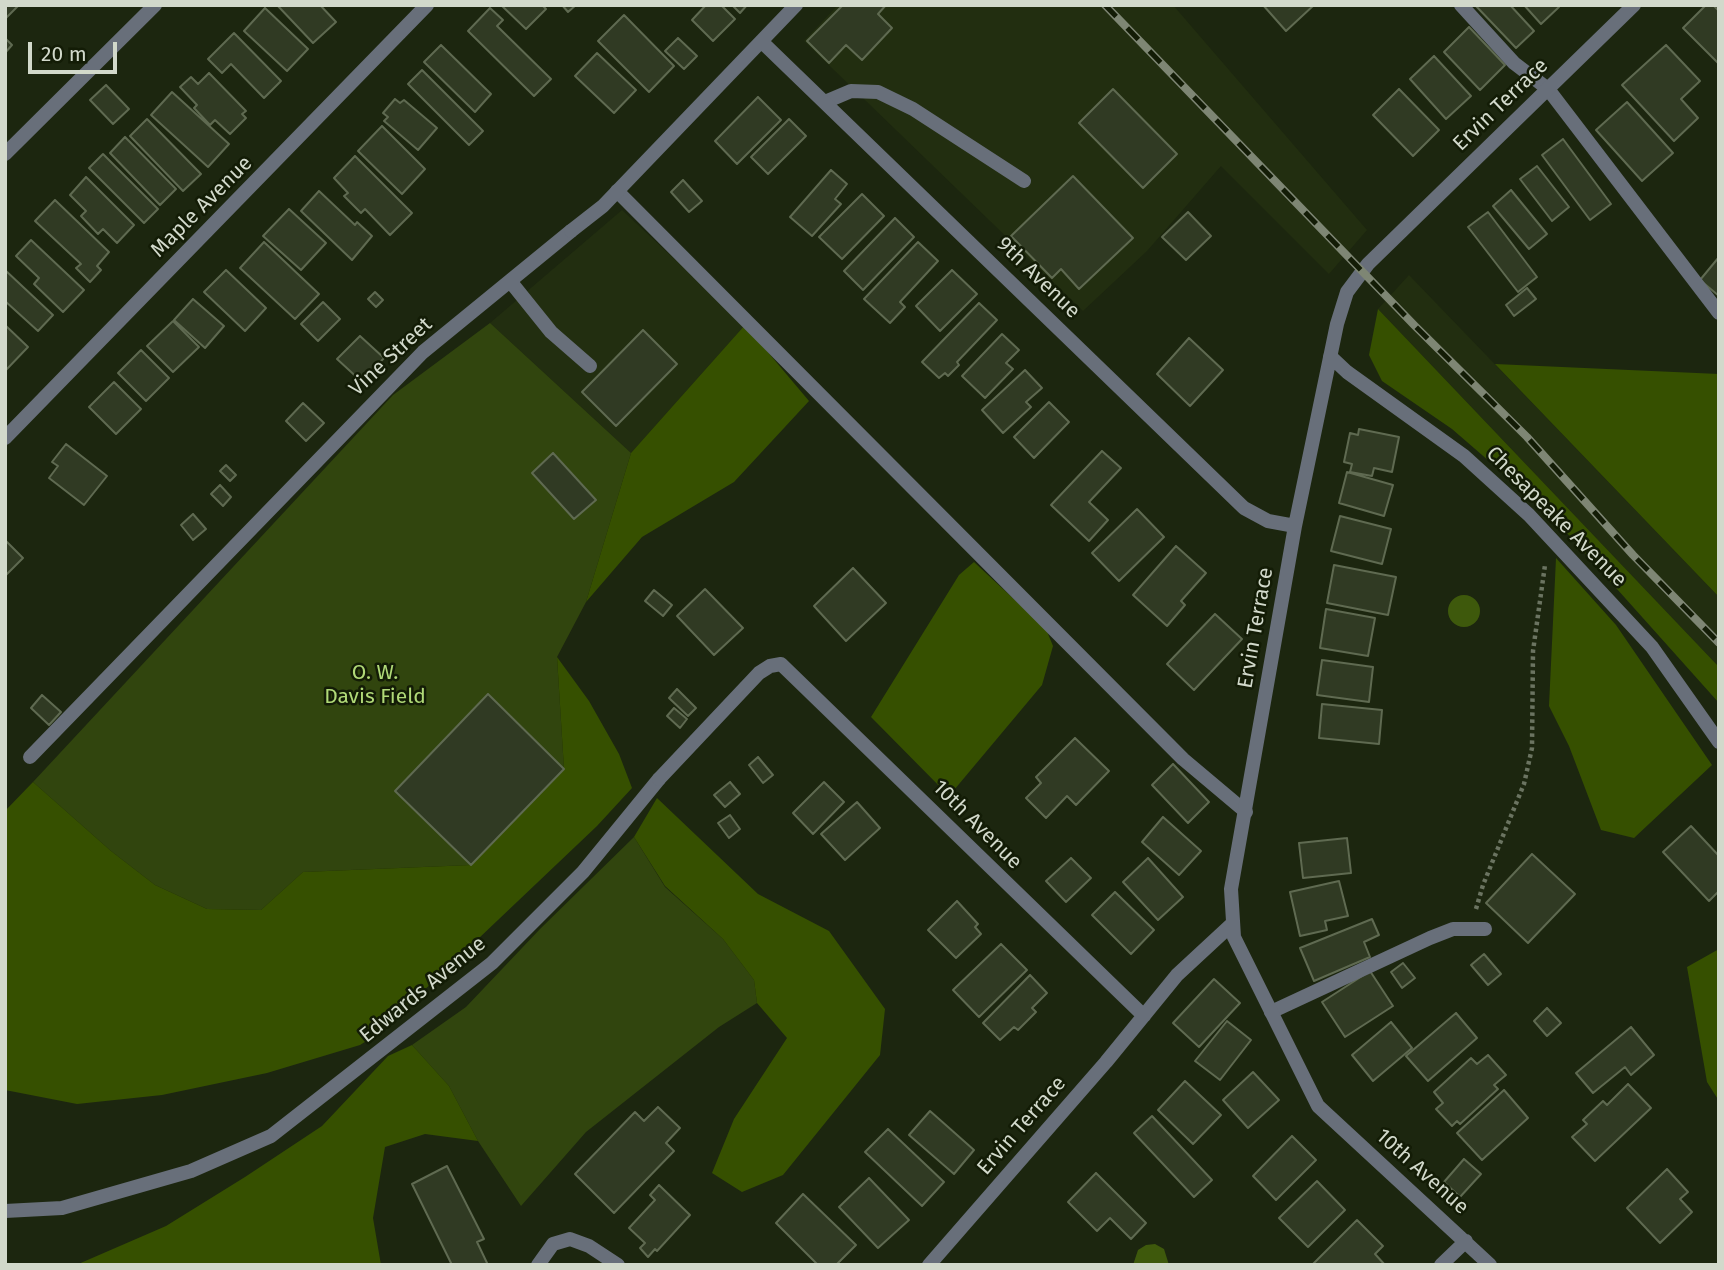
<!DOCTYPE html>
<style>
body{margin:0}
#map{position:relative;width:1724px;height:1270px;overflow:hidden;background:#1c260f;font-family:"Fira Sans",sans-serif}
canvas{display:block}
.frame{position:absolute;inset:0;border:7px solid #d2d9cb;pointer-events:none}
.scale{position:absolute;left:28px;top:42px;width:89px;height:32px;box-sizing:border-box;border:4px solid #d2d9cb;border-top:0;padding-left:9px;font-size:21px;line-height:24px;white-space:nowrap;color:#d2d9cb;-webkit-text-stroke:5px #131c06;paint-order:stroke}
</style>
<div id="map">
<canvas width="1724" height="1270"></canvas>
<div class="frame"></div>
<div class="scale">20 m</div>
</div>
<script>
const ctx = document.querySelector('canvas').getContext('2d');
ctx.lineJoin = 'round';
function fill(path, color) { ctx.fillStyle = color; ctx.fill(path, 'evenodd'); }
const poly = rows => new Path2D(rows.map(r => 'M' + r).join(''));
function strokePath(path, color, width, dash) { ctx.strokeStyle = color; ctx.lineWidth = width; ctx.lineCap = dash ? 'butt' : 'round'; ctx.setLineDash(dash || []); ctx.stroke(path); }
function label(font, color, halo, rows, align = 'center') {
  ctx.font = font + ' "Fira Sans",sans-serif'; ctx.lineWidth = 5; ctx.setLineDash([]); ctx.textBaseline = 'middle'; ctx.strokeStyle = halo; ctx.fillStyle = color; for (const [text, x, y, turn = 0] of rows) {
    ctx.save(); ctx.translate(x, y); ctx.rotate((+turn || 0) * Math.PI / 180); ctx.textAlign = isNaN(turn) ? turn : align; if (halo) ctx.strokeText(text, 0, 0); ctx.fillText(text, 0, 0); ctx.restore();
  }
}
const built = poly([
 [838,5,1173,5,1367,230,1329,274,1221,166,1147,251,1083,311,804,41],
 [622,210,745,325,631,453,490,323],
 [1409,275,1719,597,1719,667,1378,309]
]);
const green = poly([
 [490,323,631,453,586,602,557,657,564,769,471,865,303,872,261,910,207,909,155,885,111,851,33,782,393,395],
 [634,837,665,887,723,939,754,980,757,1003,719,1027,586,1132,521,1206,478,1141,449,1086,412,1045,466,1007,540,929]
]);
const forest = poly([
 [1378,309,1719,667,1719,703,1549,513,1452,429,1382,381,1369,355],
 [745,325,809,401,734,482,642,537,586,602,631,453],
 [1495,364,1719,374,1719,597],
 [1556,558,1616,625,1712,765,1634,838,1601,830,1569,746,1549,706],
 [974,562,1046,629,1053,646,1042,685,949,796,871,717,959,575],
 [557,657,589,701,619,754,632,788,597,826,379,1033,360,1045,267,1073,162,1095,77,1104,5,1090,5,811,33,782,111,851,155,885,207,909,261,910,303,872,471,865,564,769],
 [657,798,758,894,829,931,885,1009,880,1055,783,1175,742,1192,712,1173,734,1119,787,1038,757,1003,754,980,723,939,665,886,634,837],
 [1719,949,1719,1101,1707,1082,1687,967],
 [412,1045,449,1086,478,1141,425,1134,385,1147,373,1218,381,1265,76,1265,166,1226,245,1177,322,1126,388,1056]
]);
const water = poly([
 '1448 611a16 16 0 1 1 32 0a16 16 0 1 1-32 0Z',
 [1155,1244,1164,1249,1169,1265,1133,1265,1138,1250,1146,1245]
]);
const building = poly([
 [5,5,19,5,5,19,5,5],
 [277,5,320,5,336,22,313,43,277,5],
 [501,5,542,5,546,9,526,29,501,5],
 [562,5,576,5,568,12,562,5],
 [706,5,721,5,735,19,713,41,692,20,706,5],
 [732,5,747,5,740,13,732,5],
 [843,5,886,5,878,14,892,28,862,60,846,45,829,63,807,41,843,5],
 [1263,5,1314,5,1286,31,1263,5],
 [1475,5,1510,5,1534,31,1516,48,1475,5],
 [1524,5,1557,5,1559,7,1541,24,1524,5],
 [1706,5,1713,5,1719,11,1719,64,1683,28,1706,5],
 [265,8,308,49,287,71,244,31,265,8],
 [490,8,503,20,497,26,551,79,534,96,468,31,490,8],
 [624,15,674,66,649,92,598,41,624,15],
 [1469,27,1505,65,1480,90,1444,52,1469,27],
 [234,33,281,81,264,98,231,64,222,73,208,59,234,33],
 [5,38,12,45,5,53,5,38],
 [678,38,697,56,684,69,665,51,678,38],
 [441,45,491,94,475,112,424,62,441,45],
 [1666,45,1700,81,1681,99,1698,118,1674,141,1622,85,1666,45],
 [597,53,636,90,614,113,575,76,597,53],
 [1434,56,1471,96,1446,119,1410,79,1434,56],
 [422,70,483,131,469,145,408,84,422,70],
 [209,73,246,111,242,114,246,118,230,134,215,120,210,125,194,108,197,105,180,87,191,77,198,84,209,73],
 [106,85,129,109,113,124,90,100,106,85],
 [1113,89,1177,154,1143,188,1079,123,1113,89],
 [1399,89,1439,130,1413,156,1373,115,1399,89],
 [172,92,229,144,208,167,151,115,172,92],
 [758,97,781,120,737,164,715,141,758,97],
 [395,99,400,103,404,100,437,128,418,150,384,121,388,117,383,113,395,99],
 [1627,102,1673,153,1642,181,1596,130,1627,102],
 [147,119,201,174,183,191,130,136,147,119],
 [789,119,806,136,768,174,751,157,789,119],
 [382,126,425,169,402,194,358,151,382,126],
 [125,137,176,189,160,205,110,153,125,137],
 [1563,139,1611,204,1590,220,1542,155,1563,139],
 [103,154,158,209,144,223,89,168,103,154],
 [355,156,412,213,390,235,365,209,361,213,344,196,348,193,334,178,355,156],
 [1537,166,1569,207,1552,221,1520,179,1537,166],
 [831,170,847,184,835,199,841,204,812,236,790,217,831,170],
 [1073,176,1133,238,1079,289,1061,269,1052,278,1011,236,1073,176],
 [86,177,134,225,117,243,103,229,98,234,81,216,86,211,70,195,86,177],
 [683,180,702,201,689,212,671,192,683,180],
 [1511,190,1547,234,1529,249,1493,206,1511,190],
 [319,191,355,225,357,222,372,236,352,260,301,211,319,191],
 [862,194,884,216,842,259,819,237,862,194],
 [55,200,109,252,97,266,101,270,90,282,76,268,81,264,35,221,55,200],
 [289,209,326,243,301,270,263,236,289,209],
 [1188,212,1211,236,1186,260,1162,237,1188,212],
 [1488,212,1537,277,1518,292,1468,227,1488,212],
 [895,218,914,237,863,290,844,271,895,218],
 [31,240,84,290,63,312,34,284,39,278,16,256,31,240],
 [264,242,319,294,295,319,240,268,264,242],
 [918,242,938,261,900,302,905,307,890,323,864,299,918,242],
 [1719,257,1719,296,1700,280,1719,257],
 [5,270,53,315,38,331,5,301,5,270],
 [226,270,266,308,245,331,204,292,226,270],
 [952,270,977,294,940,331,916,306,952,270],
 [1527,288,1536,299,1514,316,1506,305,1527,288],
 [375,292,383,300,376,307,368,299,375,292],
 [193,299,224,326,205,348,174,320,193,299],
 [323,302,340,319,318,341,301,324,323,302],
 [979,303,997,320,957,362,959,365,948,376,945,373,939,378,922,362,979,303],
 [173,321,199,347,173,372,147,346,173,321],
 [5,325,28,347,6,370,5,370,5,325],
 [643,330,677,364,616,426,582,392,643,330],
 [1002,334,1019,350,1006,363,1013,369,985,398,962,376,1002,334],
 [360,336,384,358,362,382,337,359,360,336],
 [1189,338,1223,370,1190,406,1157,374,1189,338],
 [141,350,169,378,146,401,118,373,141,350],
 [1025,370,1042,388,1026,402,1031,407,1003,433,982,410,1025,370],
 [114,382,141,409,116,434,89,407,114,382],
 [1049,402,1069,422,1034,458,1014,437,1049,402],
 [303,403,324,423,306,441,286,421,303,403],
 [1359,429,1399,437,1392,472,1374,468,1372,476,1350,472,1352,464,1344,462,1350,433,1358,435,1359,429],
 [66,444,107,476,84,505,49,478,58,466,52,462,66,444],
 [1102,451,1121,468,1089,502,1108,520,1089,541,1051,505,1102,451],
 [553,453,596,500,574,519,532,473,553,453],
 [226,465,236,475,230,481,220,471,226,465],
 [1347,472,1393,485,1384,516,1339,503,1347,472],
 [220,485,231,497,223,506,211,494,220,485],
 [1137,509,1164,537,1119,581,1092,553,1137,509],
 [193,514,206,529,193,540,181,525,193,514],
 [1340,516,1391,529,1382,564,1331,551,1340,516],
 [5,540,23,558,5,576,5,540],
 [1176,546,1206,573,1181,601,1185,605,1167,626,1133,595,1176,546],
 [1334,565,1396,577,1388,615,1327,603,1334,565],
 [853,568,886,603,846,641,814,606,853,568],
 [705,589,743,628,714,655,677,616,705,589],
 [654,590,672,605,663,616,645,601,654,590],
 [1326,609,1375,618,1368,656,1320,648,1326,609],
 [1215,614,1242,639,1194,690,1167,664,1215,614],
 [1322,660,1373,667,1369,702,1317,695,1322,660],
 [677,689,696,708,688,716,669,698,677,689],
 [488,694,564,769,471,865,395,791,488,694],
 [42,695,61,712,49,725,31,708,42,695],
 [1322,704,1382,710,1379,744,1319,738,1322,704],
 [674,708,687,719,680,728,667,716,674,708],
 [1075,738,1109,771,1076,805,1067,796,1046,818,1026,798,1041,783,1036,777,1075,738],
 [758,757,773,775,763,783,749,765,758,757],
 [1173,764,1209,802,1188,823,1152,785,1173,764],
 [730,782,740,794,725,807,714,795,730,782],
 [824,782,844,802,813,834,793,813,824,782],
 [857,802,880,828,845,860,821,834,857,802],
 [730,815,740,829,729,838,718,823,730,815],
 [1163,817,1201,851,1179,875,1142,842,1163,817],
 [1691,826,1719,856,1719,891,1709,901,1663,852,1691,826],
 [1347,838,1351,873,1303,878,1299,843,1347,838],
 [1532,854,1575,894,1528,943,1486,903,1532,854],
 [1071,858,1091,878,1066,902,1046,881,1071,858],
 [1148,858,1183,897,1158,920,1123,882,1148,858],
 [1339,881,1348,916,1325,921,1327,930,1300,936,1290,892,1339,881],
 [1115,892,1154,930,1131,954,1092,915,1115,892],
 [957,901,978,924,975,927,981,934,956,958,928,930,957,901],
 [1372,919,1379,935,1364,942,1370,957,1314,981,1300,948,1372,919],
 [1001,944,1027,970,979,1017,953,990,1001,944],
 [1484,954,1501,974,1488,985,1471,965,1484,954],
 [1403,963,1415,978,1402,988,1391,972,1403,963],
 [1370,971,1393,1006,1345,1037,1322,1002,1370,971],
 [1030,975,1047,993,1032,1008,1036,1012,1018,1030,1014,1027,1000,1040,983,1023,1030,975],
 [1214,979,1240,1003,1199,1047,1173,1023,1214,979],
 [1547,1008,1561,1023,1547,1036,1534,1021,1547,1008],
 [1456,1013,1477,1038,1428,1081,1406,1056,1456,1013],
 [1227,1021,1251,1040,1220,1080,1195,1061,1227,1021],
 [1391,1022,1412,1048,1373,1081,1352,1055,1391,1022],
 [1631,1027,1654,1055,1631,1075,1625,1067,1593,1093,1576,1073,1631,1027],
 [1488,1055,1506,1075,1494,1085,1498,1089,1460,1124,1457,1121,1452,1126,1436,1109,1443,1103,1434,1092,1471,1058,1477,1064,1488,1055],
 [1253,1072,1279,1100,1248,1128,1223,1100,1253,1072],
 [1185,1081,1221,1115,1193,1144,1158,1110,1185,1081],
 [1628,1084,1651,1108,1595,1161,1572,1137,1587,1124,1583,1120,1603,1101,1607,1105,1628,1084],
 [1504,1090,1528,1118,1482,1160,1457,1133,1504,1090],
 [658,1107,680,1128,666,1143,674,1151,614,1213,575,1174,635,1112,644,1121,658,1107],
 [930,1111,974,1150,954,1174,909,1135,930,1111],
 [1152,1116,1212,1180,1194,1197,1134,1133,1152,1116],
 [888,1129,944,1182,922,1206,865,1152,888,1129],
 [1292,1136,1316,1160,1276,1200,1253,1176,1292,1136],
 [1464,1159,1481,1174,1460,1197,1444,1182,1464,1159],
 [447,1166,484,1239,477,1242,488,1265,452,1265,412,1184,447,1166],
 [1667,1169,1688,1192,1680,1199,1692,1212,1660,1243,1627,1208,1667,1169],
 [1096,1173,1146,1223,1131,1239,1110,1218,1097,1231,1068,1202,1096,1173],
 [869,1178,909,1220,878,1248,839,1207,869,1178],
 [1317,1181,1345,1210,1308,1247,1279,1218,1317,1181],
 [659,1185,690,1215,657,1251,655,1249,648,1257,640,1248,645,1243,629,1228,655,1200,650,1195,659,1185],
 [803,1194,856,1245,836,1265,818,1265,776,1223,803,1194],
 [1357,1220,1383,1246,1375,1254,1385,1265,1312,1265,1357,1220]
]);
const path = poly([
 [1476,909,1483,885,1524,784,1532,748,1533,651,1545,565]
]);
const lane = poly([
 [1461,5,1514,63,1548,89,1719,313],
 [825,102,851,91,878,92,913,109,1024,181],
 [5,154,155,5],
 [617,191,1183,759,1246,812],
 [510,281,551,332,590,366],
 [30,757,423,352,571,231],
 [1271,1012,1430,938,1453,929,1485,929],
 [5,1211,62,1208,191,1171,271,1136,492,963,583,872,659,779]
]);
const street = poly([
 [762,42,1244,508,1268,521,1295,526],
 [571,231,603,206,796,5],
 [1330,356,1347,372,1464,456,1529,515,1652,647,1719,742],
 [5,438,427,5],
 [659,779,759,673,770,666,781,664,1144,1016],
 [538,1265,553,1244,570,1239,589,1246,618,1265],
 [929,1265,1106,1062,1177,975,1231,925],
 [1441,1265,1466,1241],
 [1490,1265,1318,1106,1234,937,1231,889,1295,526,1337,324,1347,292,1368,264,1634,5]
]);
const rail = poly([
 [1105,5,1415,326,1527,437,1633,555,1719,643]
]);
const streetNames = [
 ["Ervin Terrace",1501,105,-44],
 ["Maple Avenue",202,207,-45],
 ["9th Avenue",1038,278,44],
 ["Vine Street",391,357,-43],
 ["Chesapeake Avenue",1556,517,45],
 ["Ervin Terrace",1256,628,-80],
 ["10th Avenue",977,825,45],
 ["Edwards Avenue",423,990,-39],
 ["Ervin Terrace",1022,1126,-49],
 ["10th Avenue",1422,1172,42]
];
const parkNames = [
 ["O. W.",375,673],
 ["Davis Field",375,697]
];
fill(built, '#222e10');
fill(green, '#31450e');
fill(forest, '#365000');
fill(water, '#3e590c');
fill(building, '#303a23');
strokePath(building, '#5f6a51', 2);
strokePath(path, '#6b7461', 4.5, [3.5, 3.5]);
strokePath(lane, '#686f7a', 14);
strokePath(street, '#686f7a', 14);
strokePath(rail, '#7e8674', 8);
strokePath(rail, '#131c06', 5, [16]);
label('21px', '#d2d9cb', '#131c06', streetNames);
label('21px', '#b0d977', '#131c06', parkNames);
</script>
